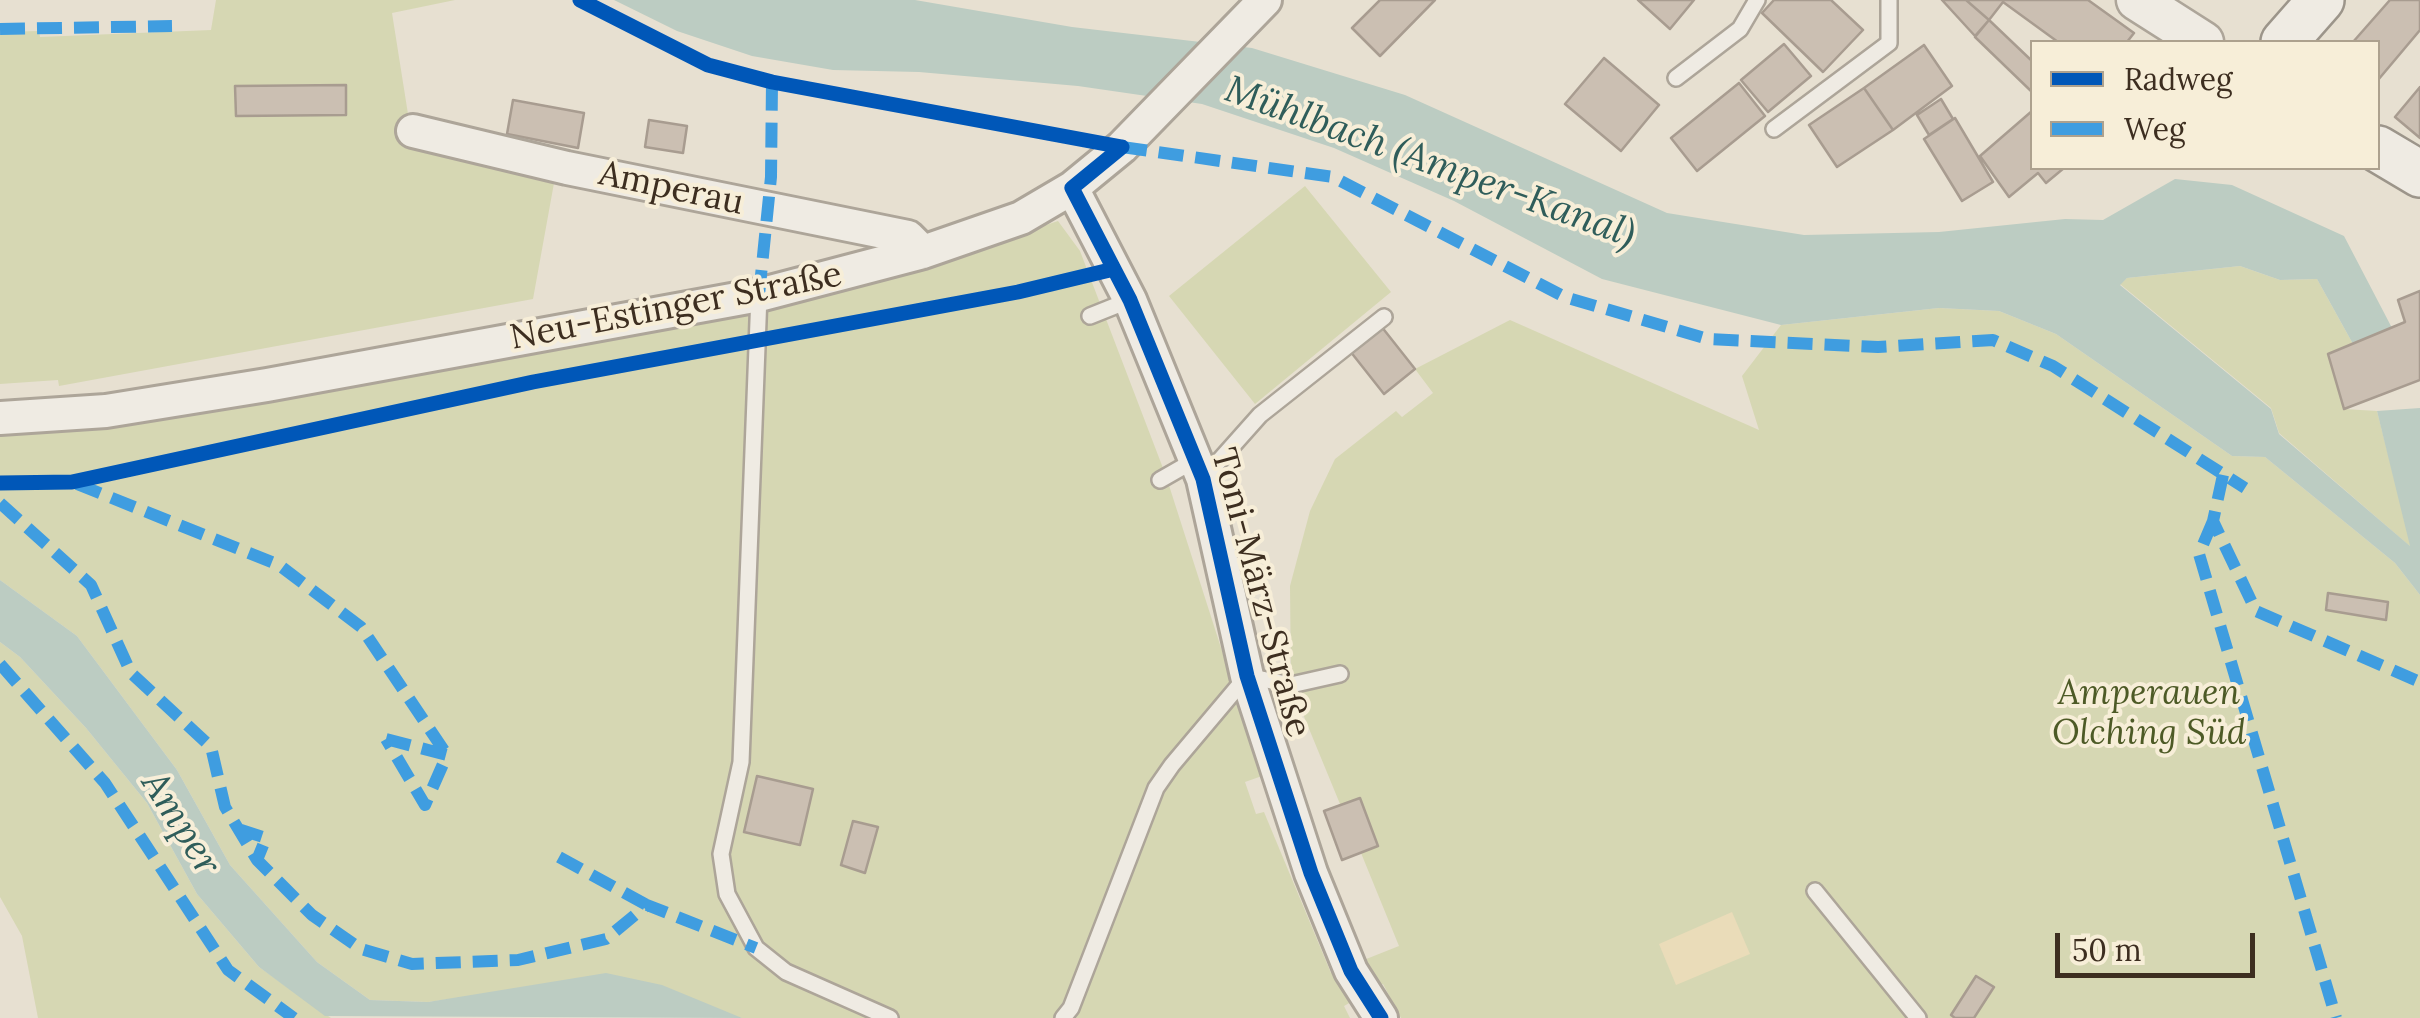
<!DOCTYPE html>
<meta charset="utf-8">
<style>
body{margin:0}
#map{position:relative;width:2420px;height:1018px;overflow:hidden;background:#e7e0d1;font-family:Lora,serif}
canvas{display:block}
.legend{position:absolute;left:2030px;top:40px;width:350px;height:130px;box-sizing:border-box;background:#f7eed8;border:2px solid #ada18e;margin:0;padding:12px 18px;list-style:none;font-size:30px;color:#3d2e20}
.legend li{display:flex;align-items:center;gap:20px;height:50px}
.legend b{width:50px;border:2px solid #ada18e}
.scale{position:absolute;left:2055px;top:933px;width:200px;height:45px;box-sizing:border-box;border:5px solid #3d2e20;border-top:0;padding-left:12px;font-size:30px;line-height:35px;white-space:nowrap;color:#3d2e20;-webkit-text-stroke:8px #f7eed8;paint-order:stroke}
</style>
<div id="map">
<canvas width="2420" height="1018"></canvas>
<ul class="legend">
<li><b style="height:12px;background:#0057b8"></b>Radweg</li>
<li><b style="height:12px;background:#3f9de0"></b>Weg</li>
</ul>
<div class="scale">50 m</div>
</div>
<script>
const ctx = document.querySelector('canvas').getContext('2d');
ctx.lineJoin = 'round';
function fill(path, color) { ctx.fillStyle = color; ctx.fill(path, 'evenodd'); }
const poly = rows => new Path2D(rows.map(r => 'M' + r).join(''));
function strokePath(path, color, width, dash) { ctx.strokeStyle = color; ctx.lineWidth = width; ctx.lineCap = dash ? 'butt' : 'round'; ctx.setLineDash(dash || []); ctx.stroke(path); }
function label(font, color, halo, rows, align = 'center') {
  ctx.font = font + ' Lora,serif'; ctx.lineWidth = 8; ctx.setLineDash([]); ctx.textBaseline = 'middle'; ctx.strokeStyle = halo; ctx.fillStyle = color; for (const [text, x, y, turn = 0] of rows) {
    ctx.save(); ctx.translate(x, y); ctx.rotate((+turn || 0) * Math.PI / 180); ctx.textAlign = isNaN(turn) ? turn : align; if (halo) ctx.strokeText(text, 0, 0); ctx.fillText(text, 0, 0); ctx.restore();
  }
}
const green = poly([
 [216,0,455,0,392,13,411,133,556,172,533,299,59,386,58,380,0,384,0,32,39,31,40,37,211,30],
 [1305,186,1391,292,1255,404,1169,296],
 [1058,221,1080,251,1166,476,1262,776,1245,782,1256,814,1264,812,1331,973,1399,946,1361,853,1342,860,1324,811,1340,804,1291,685,1290,586,1310,511,1335,459,1396,411,1402,417,1433,393,1415,369,1510,320,1759,430,1742,376,1781,325,1939,308,1999,311,2056,334,2232,456,2265,457,2395,563,2420,595,2420,1018,1401,1018,1383,984,1344,1006,1350,1018,742,1018,510,991,428,1002,370,1000,317,962,230,865,177,770,77,636,0,580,0,430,716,314,871,283],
 [2240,266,2280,280,2317,279,2353,344,2328,354,2344,409,2377,411,2412,548,2279,433,2271,408,2120,284,2127,278],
 [0,642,20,657,86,728,147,803,197,894,259,967,331,1018,38,1018,22,936,0,897]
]);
const sand = poly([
 [1732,912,1750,954,1676,985,1659,944]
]);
const water = poly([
 [614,0,915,0,1072,27,1252,48,1405,95,1667,213,1804,235,1939,232,2065,219,2103,220,2175,179,2232,185,2344,236,2392,328,2353,344,2317,279,2280,280,2240,266,2127,278,2120,285,2271,409,2279,434,2410,546,2377,411,2420,408,2420,595,2395,563,2265,457,2232,456,2056,334,1999,311,1939,308,1781,325,1602,279,1454,201,1334,148,1202,104,1078,86,919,72,833,70,752,56,677,31],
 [0,580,77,636,177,770,230,865,317,962,370,1000,428,1002,606,973,662,985,742,1018,325,1016,259,967,197,894,147,803,86,728,20,657,0,642]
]);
const building = poly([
 [1380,0,1435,0,1380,56,1352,28,1380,0],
 [1638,0,1694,0,1670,29,1638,0],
 [1774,0,1831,0,1863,30,1823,72,1762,13,1774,0],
 [1942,0,1966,0,1989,20,1975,36,1942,0],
 [1966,0,2088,0,2134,33,2127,42,2058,42,2003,2,1989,20,1966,0],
 [2390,0,2420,0,2420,30,2378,80,2378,42,2353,42,2390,0],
 [1989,20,2032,61,2032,92,1975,37,1989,20],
 [1784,44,1811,76,1768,112,1741,80,1784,44],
 [1924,45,1952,86,1893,130,1864,88,1924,45],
 [1604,58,1659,105,1621,151,1565,104,1604,58],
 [1739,83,1765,116,1697,171,1671,138,1739,83],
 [346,85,346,115,236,116,235,86,346,85],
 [2420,87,2420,138,2395,117,2420,87],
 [1864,88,1893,130,1837,167,1809,125,1864,88],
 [1941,99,1953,119,1929,135,1917,115,1941,99],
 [513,100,584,113,578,148,507,134,513,100],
 [2032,111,2032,168,2064,168,2046,183,2038,173,2009,197,1980,156,2032,111],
 [1955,118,1993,182,1962,201,1924,139,1955,118],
 [649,120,687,126,683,153,645,147,649,120],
 [2420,291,2420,380,2344,409,2328,354,2405,322,2398,300,2420,291],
 [1381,326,1415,369,1384,394,1350,351,1381,326],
 [2328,593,2388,602,2386,620,2326,610,2328,593],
 [757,776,813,789,800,845,744,832,757,776],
 [1360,798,1378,846,1342,860,1324,811,1360,798],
 [853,821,878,827,865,873,841,865,853,821],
 [1976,976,1994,987,1974,1018,1955,1018,1951,1015,1976,976]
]);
const service = poly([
 [1676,78,1740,29,1757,0],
 [1774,129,1889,43,1889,0],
 [759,295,741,762,721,854,727,894,756,948,786,972,890,1018],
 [1090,316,1130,300],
 [1203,479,1260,415,1384,317],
 [1160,480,1195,460],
 [1815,891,1918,1018],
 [1063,1018,1071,1008,1156,788,1172,765,1247,676,1291,685,1340,674]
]);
const minor = poly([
 [413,131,567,168,908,237,923,252],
 [1072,188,1130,300,1203,479,1247,676,1311,873,1351,971,1381,1018],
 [0,418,106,411,267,385,759,295,923,252,1021,218,1072,188,1122,147,1265,0]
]);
const tertiary = poly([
 [2137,0,2203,42]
]);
const secondary = poly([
 [2284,42,2321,0],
 [2378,149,2420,174]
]);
const quiet = poly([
 [0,29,172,26],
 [1122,147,1333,177,1565,297,1708,339,1878,347,1993,340,2053,366,2245,488],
 [759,295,771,177,772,82],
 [2223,475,2213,521,2256,611,2420,682],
 [77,484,279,565,361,627,447,755],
 [0,503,91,585,131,673,211,747,225,807,257,860,312,915,361,949,412,964,518,960,606,939,647,905,756,948],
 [2213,521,2199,554,2336,1018],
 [0,664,105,783,228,970,294,1018],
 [386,739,447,755,425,805,386,739],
 [238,829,266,838,257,860],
 [559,857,647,905]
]);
const cycleway = poly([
 [580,0,708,65,772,82,1122,147],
 [1122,147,1072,188,1130,300,1203,479,1247,676,1311,873,1351,971,1381,1018],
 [0,483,72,482,533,382,1018,292,1114,269]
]);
const streetNames = [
 ["Amperau",671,189,12],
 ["Neu-Estinger Straße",676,307,-11],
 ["Toni-März-Straße",1260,593,75]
];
const parkNames = [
 ["Amperauen",2149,694],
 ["Olching Süd",2149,734]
];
const waterNames = [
 ["Mühlbach (Amper-Kanal)",1430,163,20],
 ["Amper",180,824,58]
];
fill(green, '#d6d7b3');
fill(sand, '#eadcb9');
fill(water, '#bcccc2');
fill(building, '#cbbfb2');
strokePath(building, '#a89c90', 2.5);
strokePath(service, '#ada599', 20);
strokePath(minor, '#ada599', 38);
strokePath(tertiary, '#ada599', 45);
strokePath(secondary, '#9c958a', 50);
strokePath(service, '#efebe3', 15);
strokePath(minor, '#efebe3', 32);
strokePath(tertiary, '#efebe3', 40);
strokePath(secondary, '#efebe3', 45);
strokePath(quiet, '#3f9de0', 12, [25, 12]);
strokePath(cycleway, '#0057b8', 15);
label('35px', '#3d2e20', '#f7eed8', streetNames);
label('italic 35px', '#4d5a26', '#f7eed8', parkNames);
label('italic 38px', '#2f5d5a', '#f7eed8', waterNames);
</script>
